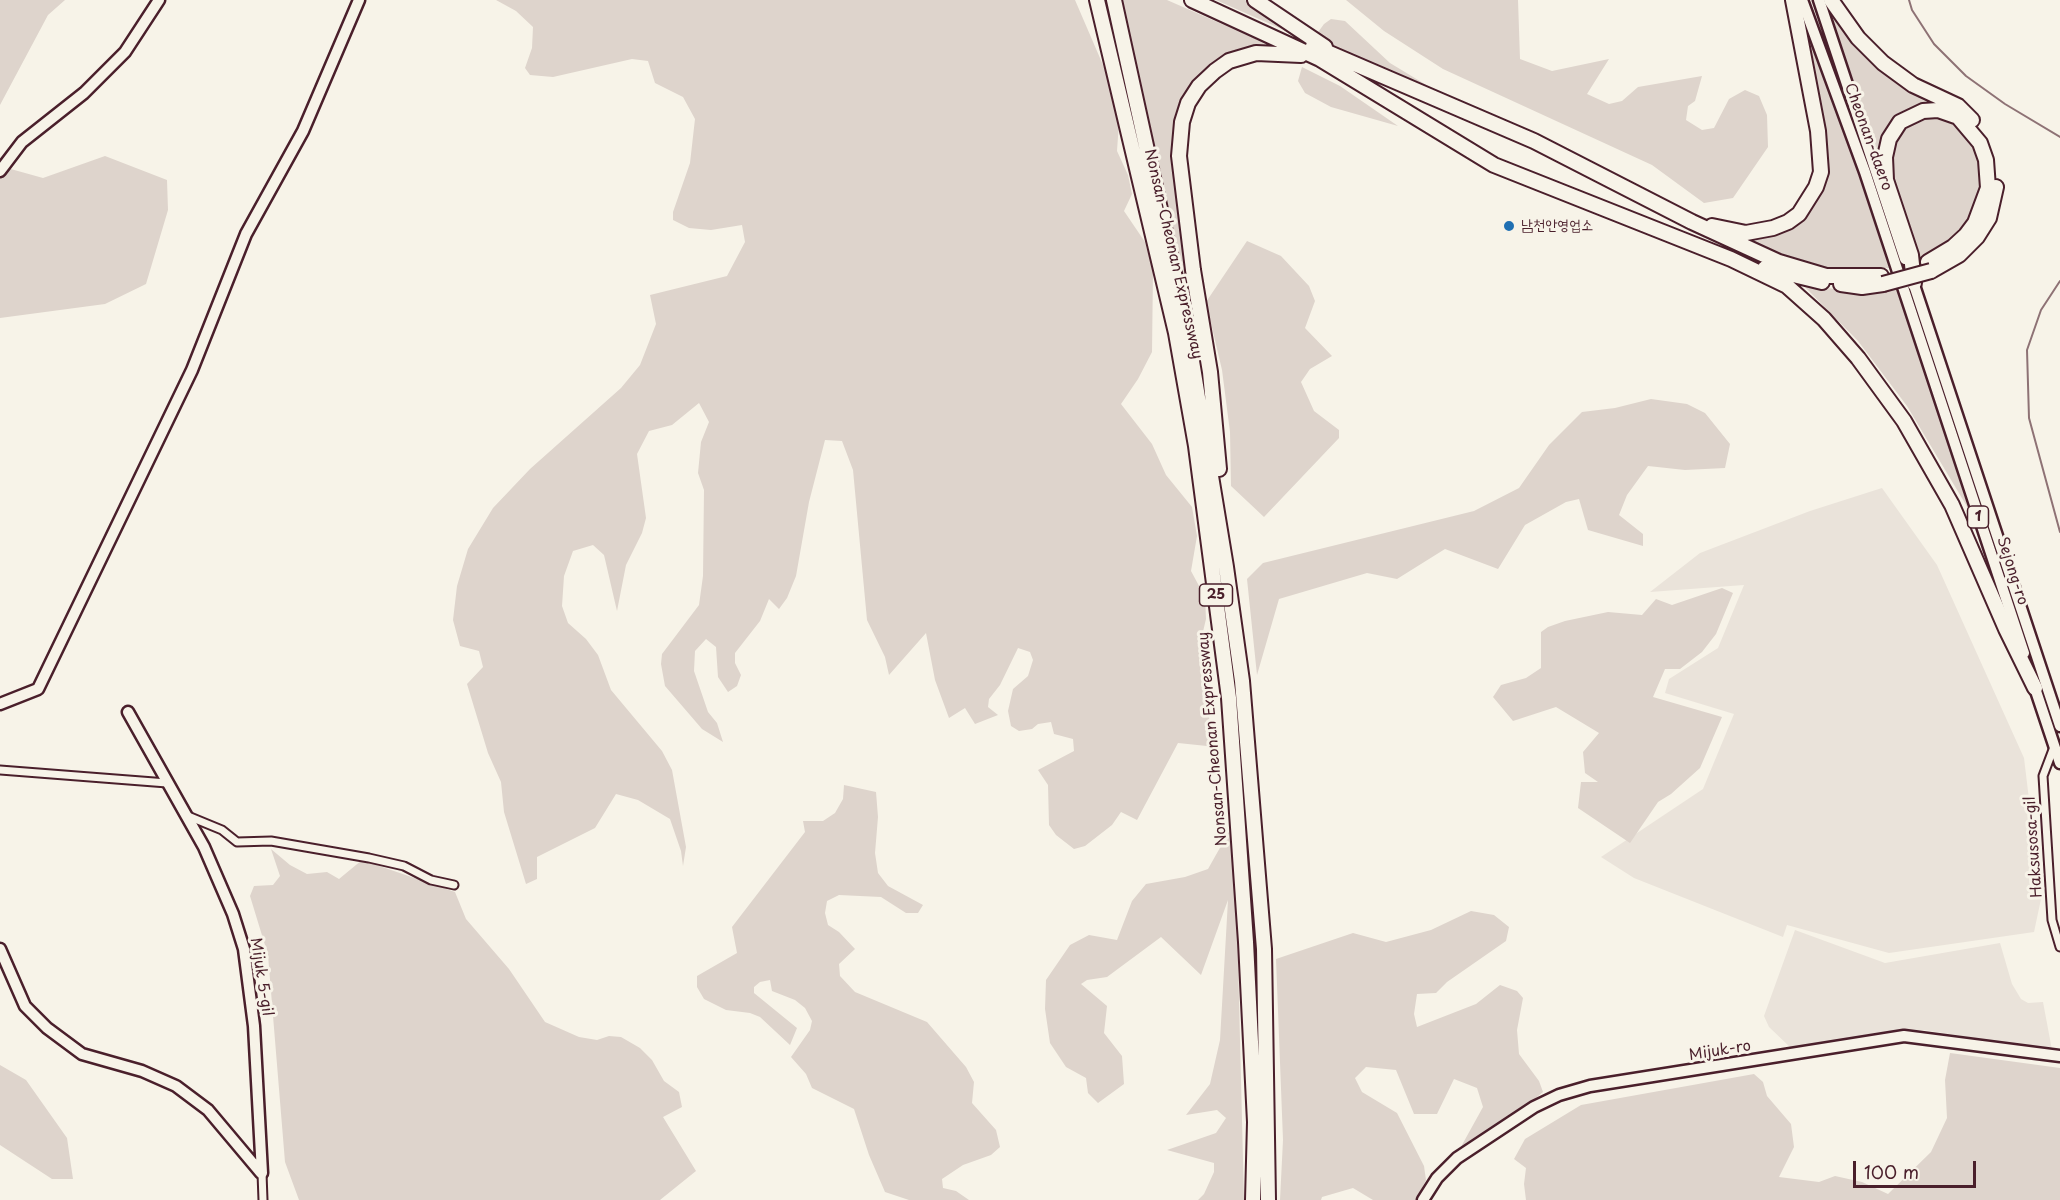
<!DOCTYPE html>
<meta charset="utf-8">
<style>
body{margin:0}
#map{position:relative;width:2060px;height:1200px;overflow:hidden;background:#f7f3e8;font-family:"Playpen Sans",sans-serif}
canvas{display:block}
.scale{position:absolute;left:1853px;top:1161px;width:123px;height:27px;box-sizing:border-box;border:3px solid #4a1f2b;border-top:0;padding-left:8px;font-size:18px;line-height:21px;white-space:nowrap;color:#4a1f2b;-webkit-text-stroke:4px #f7f3e8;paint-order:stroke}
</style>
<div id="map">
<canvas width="2060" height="1200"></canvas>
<div class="scale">100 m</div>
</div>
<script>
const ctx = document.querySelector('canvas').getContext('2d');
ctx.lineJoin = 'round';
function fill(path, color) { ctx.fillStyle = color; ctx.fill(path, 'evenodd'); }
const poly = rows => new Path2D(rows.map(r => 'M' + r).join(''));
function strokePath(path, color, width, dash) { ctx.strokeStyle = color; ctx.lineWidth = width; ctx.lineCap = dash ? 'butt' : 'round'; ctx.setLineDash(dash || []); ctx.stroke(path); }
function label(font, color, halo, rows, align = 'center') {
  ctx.font = font + ' "Playpen Sans","Poor Story",sans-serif'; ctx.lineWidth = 6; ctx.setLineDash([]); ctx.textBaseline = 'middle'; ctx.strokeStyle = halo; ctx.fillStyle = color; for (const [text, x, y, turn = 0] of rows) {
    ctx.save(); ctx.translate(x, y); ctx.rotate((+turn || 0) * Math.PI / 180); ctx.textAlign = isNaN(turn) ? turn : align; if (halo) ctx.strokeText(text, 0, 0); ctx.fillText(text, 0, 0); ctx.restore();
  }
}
const built = poly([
 [1882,488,1937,565,2024,758,2041,899,2034,932,1889,953,1787,925,1783,937,1634,878,1601,857,1703,789,1734,714,1665,693,1669,679,1718,648,1744,585,1650,592,1700,553,1810,511],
 [1795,930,1885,963,2000,943,2012,984,2021,999,2028,1003,2043,1002,2052,1050,1924,1030,1875,1033,1792,1049,1769,1027,1764,1016]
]);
const green = poly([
 [0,0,65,0,48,15,0,105],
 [496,0,1075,0,1106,72,1119,122,1117,151,1128,175,1132,194,1124,211,1145,242,1153,271,1152,352,1138,379,1121,404,1152,444,1166,475,1192,507,1197,536,1191,571,1205,597,1206,619,1201,640,1202,662,1212,740,1207,746,1178,743,1137,820,1121,812,1112,825,1085,846,1074,849,1056,835,1049,825,1048,785,1038,770,1074,751,1073,739,1054,734,1051,722,1038,724,1032,729,1019,731,1011,726,1008,711,1013,689,1028,676,1033,660,1030,652,1018,648,1000,685,989,699,988,707,998,715,975,724,965,708,949,718,935,680,926,633,889,675,885,657,867,620,853,470,842,441,825,440,809,502,796,576,787,598,779,609,769,599,760,621,735,653,735,663,741,675,737,686,728,692,718,677,716,647,706,639,695,651,694,671,708,712,717,723,723,742,702,729,665,686,661,664,662,654,699,605,703,576,704,490,698,473,701,442,709,422,699,403,672,425,649,431,637,454,646,518,642,533,626,565,617,611,604,555,593,545,573,551,564,576,562,606,568,623,586,639,598,655,611,690,662,751,672,770,686,847,683,866,681,851,670,819,638,800,616,794,595,828,537,857,537,879,526,884,504,812,501,782,488,753,467,684,483,667,479,651,460,646,453,620,457,586,468,549,493,508,530,469,621,388,640,365,656,324,650,295,727,276,745,242,742,225,711,230,689,228,673,220,673,212,690,163,695,119,683,97,655,83,648,61,632,59,553,77,530,75,525,68,532,48,533,27,516,11],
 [1122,0,1167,0,1279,49,1236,54,1179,116,1201,352],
 [1216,0,1245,0,1286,31],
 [1346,0,1518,0,1520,59,1552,71,1609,59,1587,94,1609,104,1622,101,1638,87,1702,76,1695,101,1688,106,1686,120,1702,130,1714,128,1729,99,1745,90,1759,96,1767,115,1768,147,1733,198,1704,203,1652,165,1443,69,1384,31],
 [1801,0,1889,268,1836,272,1808,266,1747,239,1765,236,1818,191],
 [1828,6,1848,30,1948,107,1901,115,1881,167],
 [1331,19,1345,21,1390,63,1428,86,1390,75,1329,45,1316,35,1324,24],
 [1302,67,1340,86,1398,126,1331,107,1305,93,1298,81],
 [1935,116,1959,125,1970,137,1982,167,1983,187,1977,207,1963,232,1919,260,1897,196,1891,169,1892,148,1896,135,1908,124,1920,117],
 [105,156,167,180,168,210,146,284,105,304,0,318,0,166,43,178],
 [1247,241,1281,256,1309,286,1315,301,1305,328,1332,356,1310,369,1301,382,1314,411,1339,430,1339,438,1264,517,1231,486,1230,432,1222,370,1206,302],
 [1802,284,1861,293,1897,287,1969,510,1907,406,1858,341],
 [1651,399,1687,404,1705,413,1730,444,1725,468,1685,470,1648,466,1627,495,1619,515,1643,534,1643,546,1588,530,1579,499,1566,502,1525,525,1498,569,1445,549,1397,579,1367,573,1279,599,1257,675,1247,579,1263,563,1474,511,1519,488,1549,445,1582,412,1615,408],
 [1722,588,1733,593,1716,634,1702,652,1680,669,1665,669,1653,697,1722,717,1700,768,1671,794,1658,802,1630,843,1578,808,1581,782,1598,782,1585,773,1583,752,1599,733,1556,707,1513,721,1493,697,1501,685,1526,678,1541,668,1541,632,1548,627,1565,621,1608,612,1642,615,1656,599,1672,605],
 [844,785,876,792,878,817,875,853,878,873,888,886,923,905,918,913,906,913,881,897,839,895,827,901,825,913,828,925,839,932,855,949,839,964,840,976,855,992,927,1022,966,1067,974,1082,972,1103,996,1130,1000,1147,991,1155,963,1165,942,1179,943,1188,956,1191,969,1200,909,1200,885,1192,869,1155,854,1109,812,1088,806,1074,791,1057,810,1030,812,1021,805,1008,795,1000,772,991,770,980,760,982,754,987,754,993,797,1028,790,1045,760,1017,750,1013,726,1010,704,999,697,987,697,976,737,953,732,927,805,832,803,821,823,821,835,813,843,799],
 [1230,830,1237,919,1244,1200,1198,1200,1204,1194,1214,1172,1214,1163,1167,1150,1216,1133,1226,1118,1217,1110,1186,1115,1210,1084,1220,1040,1228,900,1201,975,1161,937,1107,977,1087,980,1081,984,1107,1006,1104,1033,1122,1056,1124,1084,1098,1103,1088,1093,1086,1078,1066,1067,1050,1043,1045,1009,1046,980,1070,945,1089,935,1117,940,1132,901,1146,884,1185,877,1208,869],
 [271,849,290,865,307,874,327,872,339,879,362,860,455,892,466,919,509,969,545,1022,579,1037,597,1040,609,1036,621,1037,640,1048,652,1060,664,1081,679,1092,682,1107,663,1117,696,1171,660,1200,299,1200,285,1162,268,955,250,896,254,886,273,885,280,876],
 [1471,911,1494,915,1509,927,1506,941,1447,982,1436,993,1417,994,1414,1014,1417,1027,1476,1004,1500,985,1517,991,1523,998,1517,1030,1519,1054,1539,1081,1543,1092,1493,1134,1457,1154,1483,1107,1477,1088,1454,1079,1437,1114,1414,1114,1396,1070,1366,1067,1355,1078,1362,1092,1397,1113,1424,1166,1426,1180,1416,1200,1373,1200,1353,1188,1322,1197,1321,1200,1280,1200,1283,1140,1276,959,1353,933,1386,942,1431,930],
 [1950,1053,2060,1068,2060,1200,1526,1200,1524,1184,1526,1168,1514,1159,1525,1139,1581,1105,1754,1074,1763,1082,1767,1096,1791,1124,1794,1147,1779,1177,1819,1182,1835,1176,1862,1182,1888,1194,1931,1152,1947,1118,1945,1080],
 [0,1065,26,1080,67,1138,73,1179,52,1179,0,1145]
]);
const stream = poly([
 [1909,0,1912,10,1934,44,1966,76,2005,104,2060,137],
 [2060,281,2041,310,2027,350,2029,418,2060,532]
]);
const street = poly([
 [2054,747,2043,776,2052,920,2060,947],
 [0,770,167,783],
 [188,816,222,830,237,842,271,841,369,858,404,866,431,880,454,885],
 [262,1173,263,1200]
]);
const secondary = poly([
 [0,171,22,142,84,93,125,52,159,0],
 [0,704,38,689,192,370,246,234,303,131,359,0],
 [128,712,204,847,233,914,244,949,254,1026,262,1173],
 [0,949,25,1006,47,1028,82,1054,142,1071,176,1086,208,1110,261,1173],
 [1423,1200,1437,1178,1457,1158,1534,1107,1559,1095,1590,1086,1904,1036,2060,1056]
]);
const primary = poly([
 [1802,0,1865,172,2024,653],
 [1819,0,1905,259],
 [1911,276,2060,726],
 [2033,682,2060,763]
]);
const highway = poly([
 [1097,0,1176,333,1196,446,1229,698,1246,942,1255,1122,1253,1200],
 [1114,0,1188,337,1226,567,1242,681,1264,949,1268,1200],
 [1192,0,1320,59,1494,165,1731,259,1787,286,1824,319,1858,358,1904,421,1952,505,2006,629,2035,688],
 [1255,0,1325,47],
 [1831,0,1858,38,1883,63,1913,85,1958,106,1972,120],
 [1313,46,1534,141,1692,222,1779,262,1826,276,1881,276],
 [1712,226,1746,233,1773,228,1788,222,1799,214,1816,187,1821,172,1818,131,1793,0],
 [1765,268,1822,282],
 [1931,271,1959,255,1977,237,1989,218,1996,187],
 [1914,283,1911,255,1886,180,1885,157,1889,139,1900,122,1923,111,1938,110,1958,117,1980,143,1986,160,1988,188,1975,223,1966,235,1953,247,1928,262],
 [1841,284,1862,287,1883,284],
 [1219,469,1210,372,1193,270,1179,156,1182,122,1188,103,1199,86,1215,71,1229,61,1256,53,1301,55]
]);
const highwayBridge = poly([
 [1883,284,1931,271]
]);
const markers = [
 [1509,226,6,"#1f6fb2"]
];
const shields = [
 [1978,517,21],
 [1216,595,33]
];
const shieldNames = [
 ["1",1978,517],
 ["25",1216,595]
];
const streetNames = [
 ["Cheonan-daero",1868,137,70],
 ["Nonsan-Cheonan Expressway",1173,254,77],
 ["Sejong-ro",2012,571,72],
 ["Nonsan-Cheonan Expressway",1213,739,-95],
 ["Haksusosa-gil",2034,847,-94],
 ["Mijuk 5-gil",261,977,81],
 ["Mijuk-ro",1720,1051,-9]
];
const poiNames = [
 ["남천안영업소",1521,226]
];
fill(built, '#eae3da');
fill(green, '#ded4cc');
strokePath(stream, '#8e7275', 2);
strokePath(street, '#4a1f2b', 11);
strokePath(secondary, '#4a1f2b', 15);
strokePath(primary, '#4a1f2b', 15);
strokePath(highway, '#4a1f2b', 18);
strokePath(street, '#f7f3e8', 7);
strokePath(secondary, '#f7f3e8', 10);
strokePath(primary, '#f7f3e8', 10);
strokePath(highway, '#f7f3e8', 14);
strokePath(highwayBridge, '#4a1f2b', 18, []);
strokePath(highwayBridge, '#f7f3e8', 14);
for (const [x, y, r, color] of markers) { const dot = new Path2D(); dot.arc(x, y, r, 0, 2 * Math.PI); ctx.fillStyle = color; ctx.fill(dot); strokePath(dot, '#f7f3e8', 2); }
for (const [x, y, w] of shields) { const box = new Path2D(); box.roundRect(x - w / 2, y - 11, w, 22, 4.5); ctx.fillStyle = '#f7f3e8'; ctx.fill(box); strokePath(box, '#4a1f2b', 1.5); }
label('bold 14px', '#4a1f2b', null, shieldNames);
label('15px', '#4a1f2b', '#f7f3e8', streetNames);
label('15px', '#4a1f2b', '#f7f3e8', poiNames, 'left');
</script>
